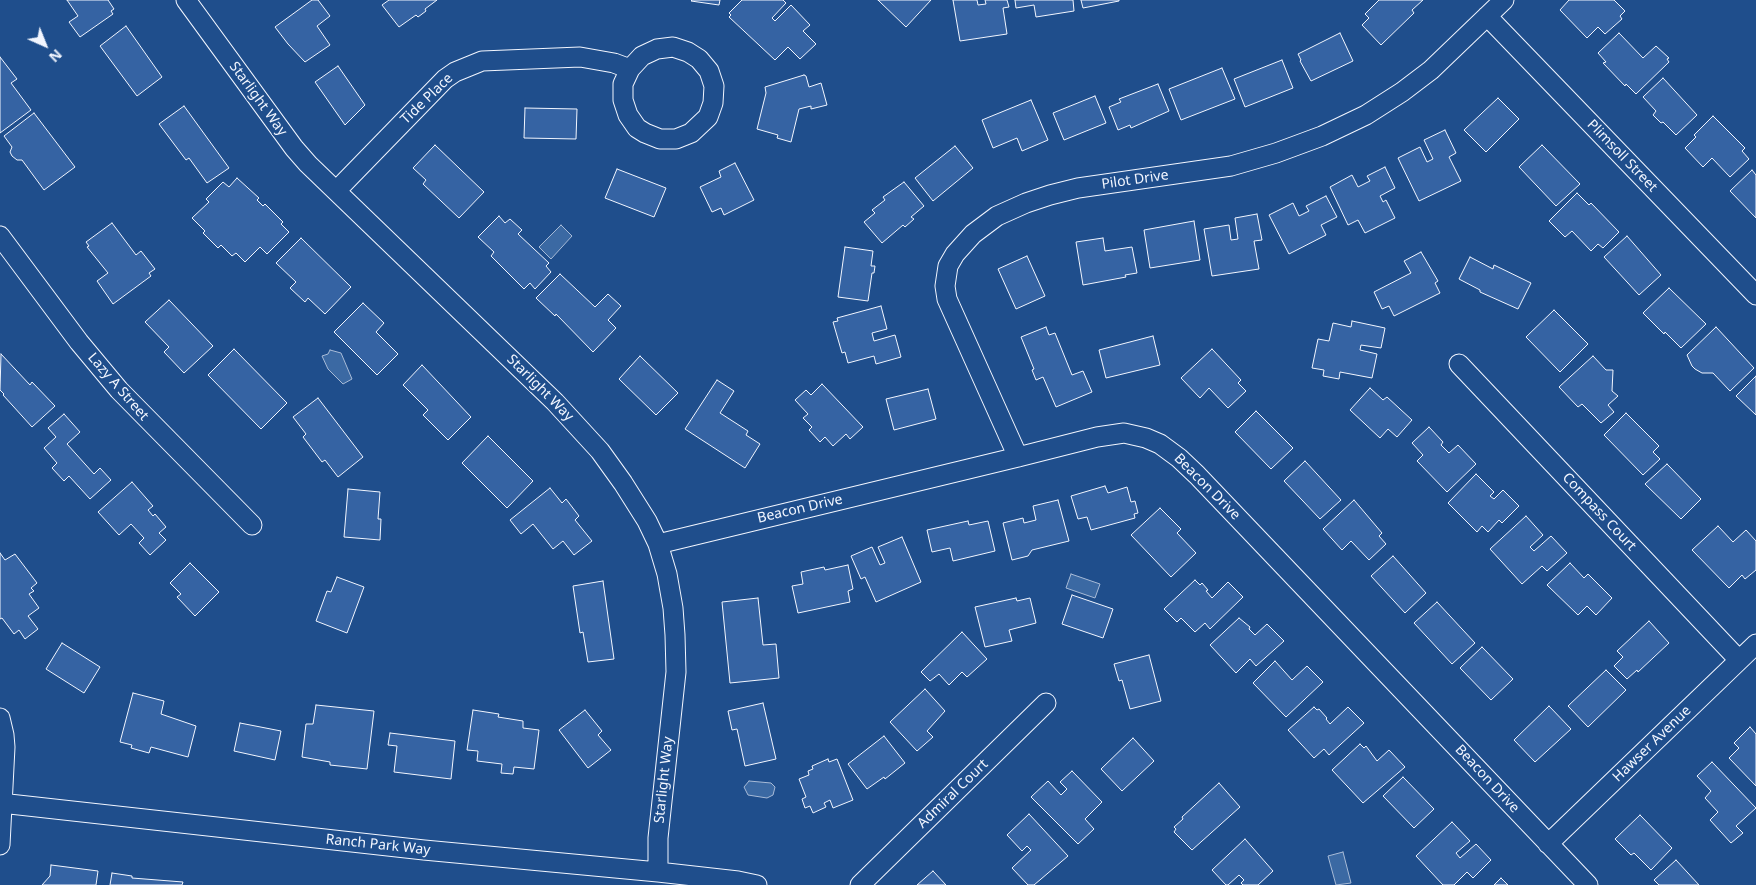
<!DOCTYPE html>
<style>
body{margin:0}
#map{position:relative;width:1756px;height:885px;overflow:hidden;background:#1f4e8c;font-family:"Noto Sans",sans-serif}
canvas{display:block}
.north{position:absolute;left:20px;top:20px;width:50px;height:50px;-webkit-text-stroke:4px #1f4e8c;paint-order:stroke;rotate:136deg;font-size:14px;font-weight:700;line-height:20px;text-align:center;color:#f2f6ff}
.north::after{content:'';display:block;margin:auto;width:18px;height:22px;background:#f2f6ff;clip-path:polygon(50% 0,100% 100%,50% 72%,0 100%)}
</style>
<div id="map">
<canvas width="1756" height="885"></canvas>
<div class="north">N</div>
</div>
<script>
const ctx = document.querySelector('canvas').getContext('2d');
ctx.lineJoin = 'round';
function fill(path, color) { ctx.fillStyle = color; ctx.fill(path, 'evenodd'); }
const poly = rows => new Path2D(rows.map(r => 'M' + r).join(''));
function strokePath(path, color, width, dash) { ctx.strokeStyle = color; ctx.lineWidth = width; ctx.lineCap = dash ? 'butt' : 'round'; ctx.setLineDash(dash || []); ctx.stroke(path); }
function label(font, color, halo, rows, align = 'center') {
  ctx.font = font + ' "Noto Sans",sans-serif'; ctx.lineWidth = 4; ctx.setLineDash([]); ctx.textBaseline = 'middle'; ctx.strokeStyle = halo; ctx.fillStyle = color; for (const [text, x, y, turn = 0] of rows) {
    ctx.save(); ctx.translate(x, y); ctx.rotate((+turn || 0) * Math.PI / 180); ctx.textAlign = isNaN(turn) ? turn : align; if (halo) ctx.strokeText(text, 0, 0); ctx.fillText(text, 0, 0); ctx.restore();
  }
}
const water = poly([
 [561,225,572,236,551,259,539,247,561,225],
 [330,350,341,353,352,379,343,384,328,369,322,356,328,354,330,350],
 [1071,574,1100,584,1095,598,1066,588,1071,574],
 [749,781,771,783,775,787,773,795,767,798,748,795,744,787,749,781],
 [1343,852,1351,883,1336,885,1328,856,1343,852]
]);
const building = poly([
 [67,0,108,0,114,9,111,11,113,14,80,37,69,22,78,16,67,0],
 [312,0,318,0,330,16,317,26,330,45,305,62,288,44,275,27,312,0],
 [389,0,437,0,425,9,426,11,418,17,416,15,399,27,382,5,389,0],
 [692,0,720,0,719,5,691,1,692,0],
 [742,0,783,0,786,3,772,18,775,21,791,5,810,25,803,31,816,44,800,59,788,47,775,60,729,17,731,15,729,13,742,0],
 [878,0,931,0,906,27,878,0],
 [953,0,977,0,978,5,986,4,985,0,1007,0,1009,7,1003,8,1007,34,960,41,953,0],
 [1015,0,1073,0,1074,11,1036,17,1034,5,1016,8,1015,0],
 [1081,0,1119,0,1119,1,1083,8,1081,0],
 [1379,0,1423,0,1412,10,1414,13,1381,45,1362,25,1369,18,1365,14,1379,0],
 [1569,0,1614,0,1625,11,1620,16,1622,19,1605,34,1598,27,1587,38,1560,10,1569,0],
 [126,26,162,77,137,96,100,46,126,26],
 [1340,33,1353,61,1311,81,1300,61,1301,60,1298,54,1340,33],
 [1619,33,1643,58,1656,46,1669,58,1667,59,1669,62,1636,94,1626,84,1625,86,1603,63,1606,62,1598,53,1619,33],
 [0,57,17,79,11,83,31,110,0,133,0,57],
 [1282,60,1293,88,1245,107,1234,79,1282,60],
 [338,66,365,105,345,125,315,82,338,66],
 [1222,68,1235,99,1181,120,1169,89,1222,68],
 [804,75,806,76,809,87,821,83,827,105,811,109,811,106,799,109,791,142,777,138,778,135,757,129,766,93,765,87,804,75],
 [1663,78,1697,115,1676,135,1663,122,1661,123,1653,115,1656,111,1643,97,1663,78],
 [1158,84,1169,111,1131,128,1130,125,1118,130,1109,107,1121,102,1119,99,1158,84],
 [1095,96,1106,123,1064,140,1053,113,1095,96],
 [1498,98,1519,119,1486,152,1464,130,1498,98],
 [1031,100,1048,140,1022,151,1017,138,993,148,982,120,1031,100],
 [184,106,229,168,207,183,189,158,186,160,159,124,184,106],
 [525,108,577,109,576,139,524,138,525,108],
 [34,113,75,167,44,190,22,160,17,160,12,156,10,152,12,147,4,136,34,113],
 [1713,116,1745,148,1742,151,1749,159,1730,177,1712,158,1703,167,1685,148,1696,137,1694,135,1713,116],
 [1445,130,1456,153,1449,157,1461,181,1419,201,1398,158,1420,147,1427,162,1433,159,1424,140,1445,130],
 [435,145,484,192,459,218,423,184,426,180,413,168,435,145],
 [1542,145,1580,184,1556,206,1519,167,1542,145],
 [955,146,973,168,933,201,915,178,955,146],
 [735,163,754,200,724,215,721,208,712,212,700,187,721,177,719,171,735,163],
 [1385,167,1395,188,1380,196,1383,202,1386,200,1395,218,1365,233,1358,220,1348,225,1330,187,1352,175,1358,187,1370,181,1367,176,1385,167],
 [617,169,666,188,654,217,605,198,617,169],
 [1752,170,1756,175,1756,218,1730,191,1752,170],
 [237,178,259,198,257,200,263,206,265,204,283,222,281,224,289,232,267,254,260,247,245,262,236,253,232,256,221,245,218,248,203,233,205,231,192,218,209,202,206,199,223,182,229,187,237,178],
 [904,182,924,206,911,217,914,219,905,227,903,225,882,243,864,222,875,213,872,210,885,200,883,197,904,182],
 [1577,193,1589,205,1591,203,1619,232,1603,248,1598,244,1591,251,1572,231,1565,237,1549,221,1577,193],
 [1326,196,1337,217,1321,225,1326,235,1289,254,1269,215,1293,203,1299,216,1309,211,1306,206,1326,196],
 [1257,214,1262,240,1254,241,1259,269,1212,276,1204,229,1229,225,1231,240,1238,239,1235,218,1257,214],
 [499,216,505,223,510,219,522,230,518,234,549,263,546,266,551,272,535,289,530,283,524,289,491,256,494,252,478,237,499,216],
 [1194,221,1200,260,1150,268,1144,230,1194,221],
 [112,223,136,255,141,251,155,269,149,273,151,276,113,304,97,281,108,273,87,247,89,246,86,242,112,223],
 [1627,236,1661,275,1639,295,1604,257,1627,236],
 [301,238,351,287,325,314,308,298,305,302,290,288,296,282,276,263,301,238],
 [1103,238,1105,251,1132,247,1137,273,1125,275,1126,277,1083,285,1076,242,1103,238],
 [845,247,873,251,871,266,875,266,874,273,872,273,868,301,838,297,845,247],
 [1421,252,1438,281,1435,283,1440,293,1394,316,1389,306,1382,309,1374,292,1411,273,1404,261,1421,252],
 [1027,256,1045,296,1016,309,998,269,1027,256],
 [1470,257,1493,269,1494,265,1531,283,1518,309,1480,292,1480,290,1459,279,1470,257],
 [560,274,595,307,608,294,621,306,608,320,616,328,593,352,556,314,555,316,536,298,560,274],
 [1669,288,1706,324,1681,348,1665,332,1664,334,1643,313,1669,288],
 [169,300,213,346,184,373,164,352,169,347,145,322,169,300],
 [363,303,384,323,376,332,398,354,377,375,334,332,363,303],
 [881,306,887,329,872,333,874,341,895,335,901,357,876,364,874,356,848,363,845,352,842,353,833,322,838,321,837,318,881,306],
 [1554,310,1588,344,1560,372,1526,337,1554,310],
 [1352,321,1385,328,1381,348,1361,345,1360,350,1377,354,1372,378,1340,372,1339,379,1323,376,1324,370,1312,368,1318,339,1329,341,1333,323,1351,327,1352,321],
 [1046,327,1049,335,1055,333,1072,375,1083,371,1092,392,1056,407,1043,377,1036,380,1032,370,1034,369,1021,337,1046,327],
 [1716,327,1754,368,1730,391,1713,373,1702,373,1695,369,1692,366,1687,355,1716,327],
 [1153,336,1160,365,1106,378,1099,350,1153,336],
 [234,349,287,403,261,429,208,375,234,349],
 [1212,349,1241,380,1238,383,1246,391,1228,408,1209,388,1200,398,1181,378,1212,349],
 [1,354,30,385,32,382,55,406,32,427,3,395,4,394,0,390,1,354],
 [640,356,678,393,656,415,619,379,640,356],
 [1593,356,1606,370,1613,370,1612,391,1618,396,1608,405,1614,412,1601,423,1582,404,1578,407,1559,387,1593,356],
 [422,365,471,417,448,440,423,415,428,410,403,385,422,365],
 [1756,376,1756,415,1736,396,1756,376],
 [717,380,734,391,720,413,748,431,746,435,760,444,745,468,685,429,717,380],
 [822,384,863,427,850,439,846,434,833,446,825,437,820,442,809,430,812,427,803,418,808,414,795,400,806,390,811,395,822,384],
 [1370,388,1383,400,1387,397,1412,420,1397,437,1388,429,1380,438,1350,410,1370,388],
 [928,389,936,419,894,430,886,399,928,389],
 [318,398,363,457,338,477,325,460,322,462,303,437,306,434,293,417,318,398],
 [1256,411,1293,448,1271,469,1235,432,1256,411],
 [1626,413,1659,446,1653,452,1660,459,1643,475,1604,435,1626,413],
 [64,414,80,432,67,444,94,474,100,468,111,480,90,499,69,476,64,481,52,468,57,463,44,448,56,437,48,428,64,414],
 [1429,427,1443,442,1441,445,1449,453,1458,445,1476,464,1447,492,1417,461,1423,455,1412,443,1429,427],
 [488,436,533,481,507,508,462,463,488,436],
 [1305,461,1341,500,1320,519,1284,481,1305,461],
 [1667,464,1701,499,1681,519,1645,484,1667,464],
 [1476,474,1494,492,1490,496,1494,499,1503,490,1519,506,1502,523,1499,520,1488,532,1482,526,1477,532,1448,503,1476,474],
 [132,482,153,506,148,510,153,516,155,514,166,527,159,533,166,540,150,555,139,543,144,538,131,524,119,535,98,512,132,482],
 [1105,486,1108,493,1127,487,1131,502,1135,501,1138,513,1134,514,1135,518,1091,530,1087,517,1078,519,1071,496,1105,486],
 [550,488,562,503,566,499,579,516,575,520,592,541,574,555,563,541,553,549,533,524,521,534,510,520,550,488],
 [348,489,380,492,378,519,381,519,380,540,344,537,348,489],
 [1058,500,1069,541,1032,550,1028,556,1012,560,1003,523,1023,518,1024,523,1036,520,1033,506,1058,500],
 [1354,500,1382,533,1379,536,1386,544,1369,560,1351,541,1342,550,1323,529,1354,500],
 [1160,508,1181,529,1177,533,1196,553,1171,577,1131,535,1160,508],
 [1526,516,1543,535,1530,547,1534,551,1551,536,1567,553,1547,571,1542,566,1522,584,1490,549,1526,516],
 [968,521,969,525,988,521,995,551,953,561,950,548,932,552,927,530,968,521],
 [1718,526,1733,542,1746,530,1756,541,1756,570,1745,579,1742,575,1729,588,1692,550,1718,526],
 [902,537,921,582,876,602,865,577,861,579,851,556,872,547,880,565,885,563,878,547,902,537],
 [0,553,5,560,15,554,37,583,31,588,34,591,29,594,39,608,28,616,38,629,25,639,19,630,14,634,2,618,0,619,0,553],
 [1393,556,1426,593,1405,613,1371,576,1393,556],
 [190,563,219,592,195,616,177,597,181,594,170,583,190,563],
 [1570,563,1584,578,1588,574,1612,598,1596,615,1587,606,1578,615,1547,585,1570,563],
 [848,565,853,589,848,591,850,602,798,613,792,586,803,584,801,572,824,567,825,570,848,565],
 [337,577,364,587,347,633,316,621,327,591,331,592,337,577],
 [1195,580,1200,585,1202,583,1208,590,1206,591,1212,598,1228,582,1243,597,1210,629,1205,623,1195,632,1181,618,1177,622,1164,609,1195,580],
 [603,581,614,659,588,662,583,632,580,633,573,586,603,581],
 [1072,595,1113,609,1103,638,1062,624,1072,595],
 [758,598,763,645,776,644,779,678,730,683,722,602,758,598],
 [1016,598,1017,601,1030,598,1036,623,1009,630,1012,641,985,647,975,607,1016,598],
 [1437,602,1475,643,1452,664,1414,623,1437,602],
 [1239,618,1250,627,1249,629,1255,635,1267,624,1284,641,1256,666,1250,659,1236,673,1210,645,1239,618],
 [1649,621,1669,643,1638,672,1637,670,1627,679,1614,666,1623,657,1617,651,1649,621],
 [962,632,987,659,967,677,962,672,949,685,939,674,930,681,921,672,962,632],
 [62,643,100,667,84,693,46,669,62,643],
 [1482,647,1513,679,1491,700,1460,668,1482,647],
 [1149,655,1161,701,1130,709,1122,680,1119,681,1114,664,1149,655],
 [1275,661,1292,680,1307,666,1323,682,1286,717,1253,683,1275,661],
 [1606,670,1626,690,1588,727,1568,706,1606,670],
 [925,689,945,711,927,731,933,737,917,751,890,722,925,689],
 [133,693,164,701,161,714,196,726,188,757,151,747,149,753,131,748,132,745,120,742,133,693],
 [763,703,776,759,745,766,737,729,732,730,728,711,763,703],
 [316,705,374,711,367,769,330,765,330,762,302,757,306,724,313,724,316,705],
 [1549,706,1571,729,1535,762,1514,740,1549,706],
 [1314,707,1317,710,1319,709,1327,718,1326,719,1330,724,1348,707,1364,723,1329,755,1324,749,1314,758,1288,730,1314,707],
 [473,710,499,714,498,717,523,721,523,728,539,730,534,769,514,767,513,774,501,773,502,764,477,761,478,751,467,750,473,710],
 [585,710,602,731,598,735,611,750,588,768,559,730,585,710],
 [240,723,281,731,275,760,234,751,240,723],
 [1750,727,1756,734,1756,786,1729,758,1739,748,1734,743,1750,727],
 [390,733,455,741,451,779,394,772,397,746,388,745,390,733],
 [884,736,905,763,885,779,884,777,867,789,848,764,884,736],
 [1133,738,1154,761,1122,791,1101,769,1133,738],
 [1360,744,1364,748,1366,746,1377,761,1389,750,1405,767,1363,803,1332,770,1360,744],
 [828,759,829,762,837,759,853,800,833,808,830,800,824,803,826,807,813,813,810,806,805,808,802,799,806,797,799,779,809,775,808,771,813,769,812,766,828,759],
 [1712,762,1756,808,1736,826,1743,833,1731,843,1710,820,1718,812,1705,798,1711,791,1697,776,1712,762],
 [1072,771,1102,802,1085,819,1094,829,1078,844,1031,797,1048,781,1061,795,1067,789,1060,782,1072,771],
 [1403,777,1434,809,1414,828,1383,796,1403,777],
 [1219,783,1240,807,1192,850,1174,832,1176,829,1174,827,1183,819,1182,817,1219,783],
 [1029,814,1068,856,1034,885,1028,885,1012,868,1031,850,1027,846,1022,851,1007,835,1029,814],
 [1640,815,1672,848,1651,870,1634,853,1631,855,1615,839,1640,815],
 [1452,822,1470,841,1456,853,1460,858,1476,844,1491,860,1473,878,1467,872,1454,885,1443,885,1416,856,1452,822],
 [1245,839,1273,871,1258,885,1243,885,1241,883,1244,880,1239,875,1228,885,1226,885,1212,870,1245,839],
 [1676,860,1699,885,1659,885,1654,880,1676,860],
 [51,865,98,871,96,885,42,885,50,876,51,865],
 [933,871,946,885,917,885,933,871],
 [112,873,132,876,132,878,183,882,182,885,110,885,112,873],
 [1501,878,1508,885,1494,885,1501,878]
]);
const street = poly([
 [186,0,294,148,308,164,555,402,600,451,623,483,647,521,658,544,667,574,673,608,675,635,676,672,658,838,658,872],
 [1487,16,1756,295],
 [337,190,445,79,455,72,482,61,580,57,614,63,630,69,623,84,623,100,628,115,637,128,645,133,660,139,676,139,691,133,708,117,713,103,714,86,709,71,699,59,688,52,673,47,657,49,642,56,630,69],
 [0,236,79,342,119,390,252,525],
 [1459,364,1739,660],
 [1018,457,947,299,945,286,948,266,955,254,973,234,997,216,1026,203,1050,195,1078,188,1231,166,1276,153,1322,136,1366,115,1402,92,1431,70,1504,0],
 [658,544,1018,457,1097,437,1124,433,1146,438,1160,444,1179,458,1197,475,1588,885],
 [0,718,4,735,5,747,0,845],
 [0,803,424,850,658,872,738,881,757,885],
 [1548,844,1756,644],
 [860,885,1046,703]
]);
const streetNames = [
 ["Starlight Way",258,99,54],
 ["Tide Place",427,99,-44],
 ["Plimsoll Street",1622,156,46],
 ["Pilot Drive",1135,180,-8],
 ["Lazy A Street",118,387,49],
 ["Starlight Way",540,388,45],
 ["Beacon Drive",1207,487,45],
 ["Beacon Drive",800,509,-13],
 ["Compass Court",1599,512,47],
 ["Hawser Avenue",1652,744,-44],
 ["Beacon Drive",1487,779,47],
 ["Starlight Way",664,780,-84],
 ["Admiral Court",953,794,-44],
 ["Ranch Park Way",378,845,6]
];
fill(water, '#3b69a3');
strokePath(water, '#a8bbd7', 1);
fill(building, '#3563a3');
strokePath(building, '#f2f6ff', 1);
strokePath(street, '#f2f6ff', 21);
strokePath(street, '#1f4e8c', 19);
label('14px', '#f2f6ff', '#1f4e8c', streetNames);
</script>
